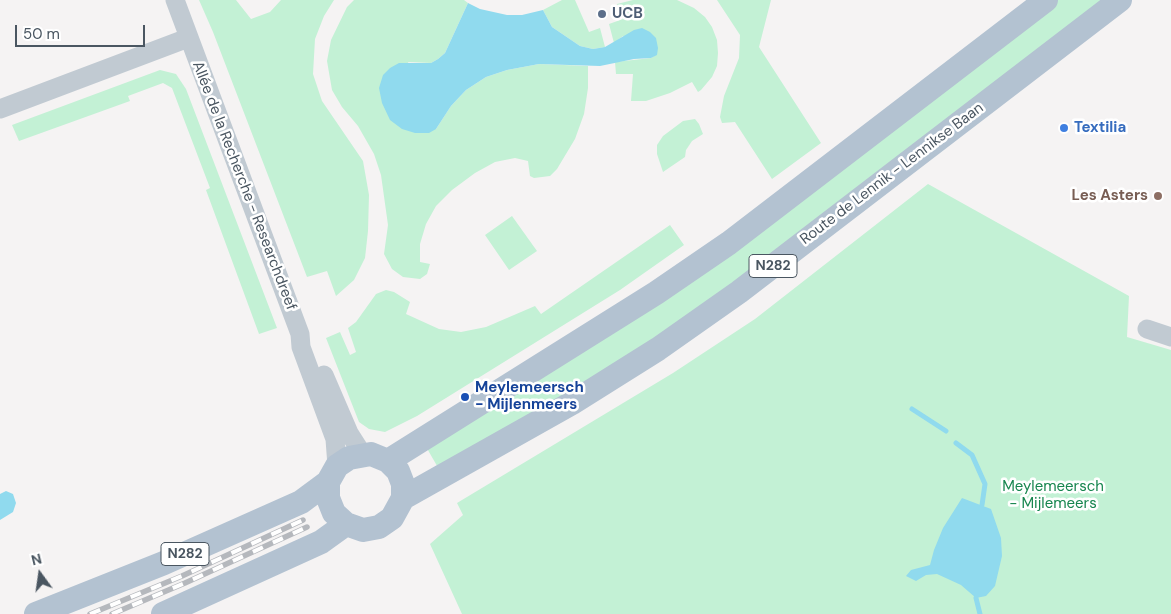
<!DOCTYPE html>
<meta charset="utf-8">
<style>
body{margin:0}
#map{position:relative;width:1171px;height:614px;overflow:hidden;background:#f5f3f3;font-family:"DM Sans",sans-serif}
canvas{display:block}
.north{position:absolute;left:15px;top:549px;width:50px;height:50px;-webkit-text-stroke:4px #fff;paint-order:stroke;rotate:346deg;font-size:14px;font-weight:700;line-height:20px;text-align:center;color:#4a5661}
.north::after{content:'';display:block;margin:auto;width:18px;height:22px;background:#4a5661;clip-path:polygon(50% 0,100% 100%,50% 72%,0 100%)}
.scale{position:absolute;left:15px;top:25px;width:130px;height:22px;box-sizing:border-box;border:2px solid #4a5661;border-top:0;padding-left:6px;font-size:15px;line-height:18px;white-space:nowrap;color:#4a5661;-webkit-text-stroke:4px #fff;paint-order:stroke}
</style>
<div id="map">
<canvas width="1171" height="614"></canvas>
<div class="north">N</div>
<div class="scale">50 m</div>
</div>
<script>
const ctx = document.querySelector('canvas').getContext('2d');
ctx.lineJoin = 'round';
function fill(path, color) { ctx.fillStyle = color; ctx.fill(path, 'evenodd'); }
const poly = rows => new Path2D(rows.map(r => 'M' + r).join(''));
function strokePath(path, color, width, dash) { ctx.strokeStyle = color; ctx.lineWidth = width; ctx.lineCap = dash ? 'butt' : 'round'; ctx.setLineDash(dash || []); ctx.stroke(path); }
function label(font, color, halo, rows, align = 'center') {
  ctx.font = font + ' "DM Sans",sans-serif'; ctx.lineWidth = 5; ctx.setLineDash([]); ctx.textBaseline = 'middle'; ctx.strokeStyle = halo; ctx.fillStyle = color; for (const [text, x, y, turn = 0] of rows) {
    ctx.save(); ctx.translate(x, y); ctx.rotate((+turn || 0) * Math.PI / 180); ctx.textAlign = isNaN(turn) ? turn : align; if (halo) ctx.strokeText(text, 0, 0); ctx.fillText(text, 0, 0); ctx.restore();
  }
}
const green = poly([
 [199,0,236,0,251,19,270,12,281,0,334,0,324,16,315,39,313,74,322,101,363,161,369,195,368,231,365,258,354,280,336,296,327,271,307,277,213,32],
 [354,0,464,0,468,3,445,53,438,59,431,63,408,62,436,129,451,106,466,90,486,77,507,70,539,64,588,66,588,88,584,114,575,139,557,169,550,176,534,178,530,176,528,161,515,158,495,162,475,173,452,190,436,206,426,224,420,244,420,262,430,264,427,274,420,279,403,277,392,269,384,254,388,225,381,175,374,154,358,126,342,107,332,90,327,61,331,40,347,7],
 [562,0,575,0,589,32,600,28,605,47,593,49,580,46,552,27,543,10],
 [633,0,677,0,694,8,705,17,712,27,717,40,718,53,717,66,712,77,701,90,698,92,692,82,670,93,646,101,631,101,633,74,616,74,615,62,651,58,657,54,623,36,614,43,609,24,623,19,617,4],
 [717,0,771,0,759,47,821,143,772,179,735,122,722,123,720,117,724,96,739,58,740,35],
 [1057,0,1105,0,762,264,632,354,440,471,425,445],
 [160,70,176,74,186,89,277,328,259,334,206,190,210,188,172,88,163,83,128,96,130,101,19,141,12,125],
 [695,119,699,124,703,134,692,141,686,150,685,157,663,172,657,154,657,145,663,136,683,121],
 [928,184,1129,296,1127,337,1171,350,1171,614,462,614,430,544,463,515,457,503,673,373,755,319],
 [512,216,537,251,509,270,485,235],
 [670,225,684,245,620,290,417,416,385,432,369,429,359,422,326,338,340,332,350,355,356,352,348,328,356,322,376,294,386,290,394,292,410,302,406,314,439,329,461,332,486,327,535,306,541,314]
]);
const water = poly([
 [468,3,480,9,507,15,522,15,543,10,552,27,580,46,593,49,605,47,634,30,642,28,650,32,656,38,658,48,657,55,651,58,634,59,600,66,539,64,507,70,486,77,466,90,451,106,436,129,429,133,415,133,402,129,390,120,382,103,379,88,383,75,390,68,399,63,431,63,438,59,445,53],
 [6,491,13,494,16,503,13,512,0,520,0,494],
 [962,498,991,509,1001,538,1002,556,995,586,986,596,976,598,961,585,937,574,926,575,916,581,906,576,911,570,930,565,934,550,943,528]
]);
const stream = poly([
 [912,409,946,431],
 [956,443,972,455,985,484,982,505],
 [976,598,980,614]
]);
const minor = poly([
 [175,0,300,334,301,347,335,439,337,466],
 [0,109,188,38],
 [1147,329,1171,337],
 [324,375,349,433,363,455]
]);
const major = poly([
 [388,461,656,293,729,243,1046,0],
 [403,498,572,403,658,349,739,292,1120,0],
 [36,614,164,563,301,502,328,482,337,466,349,458,371,454,388,461,398,471,403,484,403,498,392,518,379,527,363,530,346,524,334,513,328,498,328,482],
 [163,614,321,542,346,524]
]);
const rail = poly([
 [90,614,182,576,303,520],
 [112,614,185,583,307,527]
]);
const markers = [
 [602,14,5,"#5c6f8a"],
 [1064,128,5,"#3f7fe0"],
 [1158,196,5,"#8d6e63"],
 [465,397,5,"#1a4fb4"]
];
const shields = [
 [773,266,48],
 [185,554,48]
];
const shieldNames = [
 ["N282",773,266],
 ["N282",185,554]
];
const serviceNames = [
 ["UCB",612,14]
];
const shopNames = [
 ["Textilia",1074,128]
];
const streetNames = [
 ["Route de Lennik - Lennikse Baan",892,174,-37],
 ["Allée de la Recherche - Researchdreef",244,186,69]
];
const educationNames = [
 ["Les Asters",1148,196]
];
const transitNames = [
 ["Meylemeersch",475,388],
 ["- Mijlenmeers",475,405]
];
const parkNames = [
 ["Meylemeersch",1053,487],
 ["- Mijlemeers",1053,504]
];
fill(green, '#c3f1d5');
fill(water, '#90daee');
strokePath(stream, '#90daee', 5);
strokePath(minor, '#c1cad2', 19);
strokePath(major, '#b3c2d1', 24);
strokePath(rail, '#b5b8bd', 5.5);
strokePath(rail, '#fff', 4, [11]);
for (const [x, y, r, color] of markers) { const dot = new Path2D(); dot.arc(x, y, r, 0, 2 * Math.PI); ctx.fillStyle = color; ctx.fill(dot); strokePath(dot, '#fff', 2); }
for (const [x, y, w] of shields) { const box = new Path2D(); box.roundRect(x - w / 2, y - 11.5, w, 23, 4); ctx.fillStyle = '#fff'; ctx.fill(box); strokePath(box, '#4a5661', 1); }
label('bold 14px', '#4a5661', null, shieldNames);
label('bold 15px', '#4e5e75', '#fff', serviceNames, 'left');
label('bold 15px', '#366cbe', '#fff', shopNames, 'left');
label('15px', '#4a5661', '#fff', streetNames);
label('bold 15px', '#785e54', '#fff', educationNames, 'right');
label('bold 15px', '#164399', '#fff', transitNames, 'left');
label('15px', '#17864f', '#fff', parkNames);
</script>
